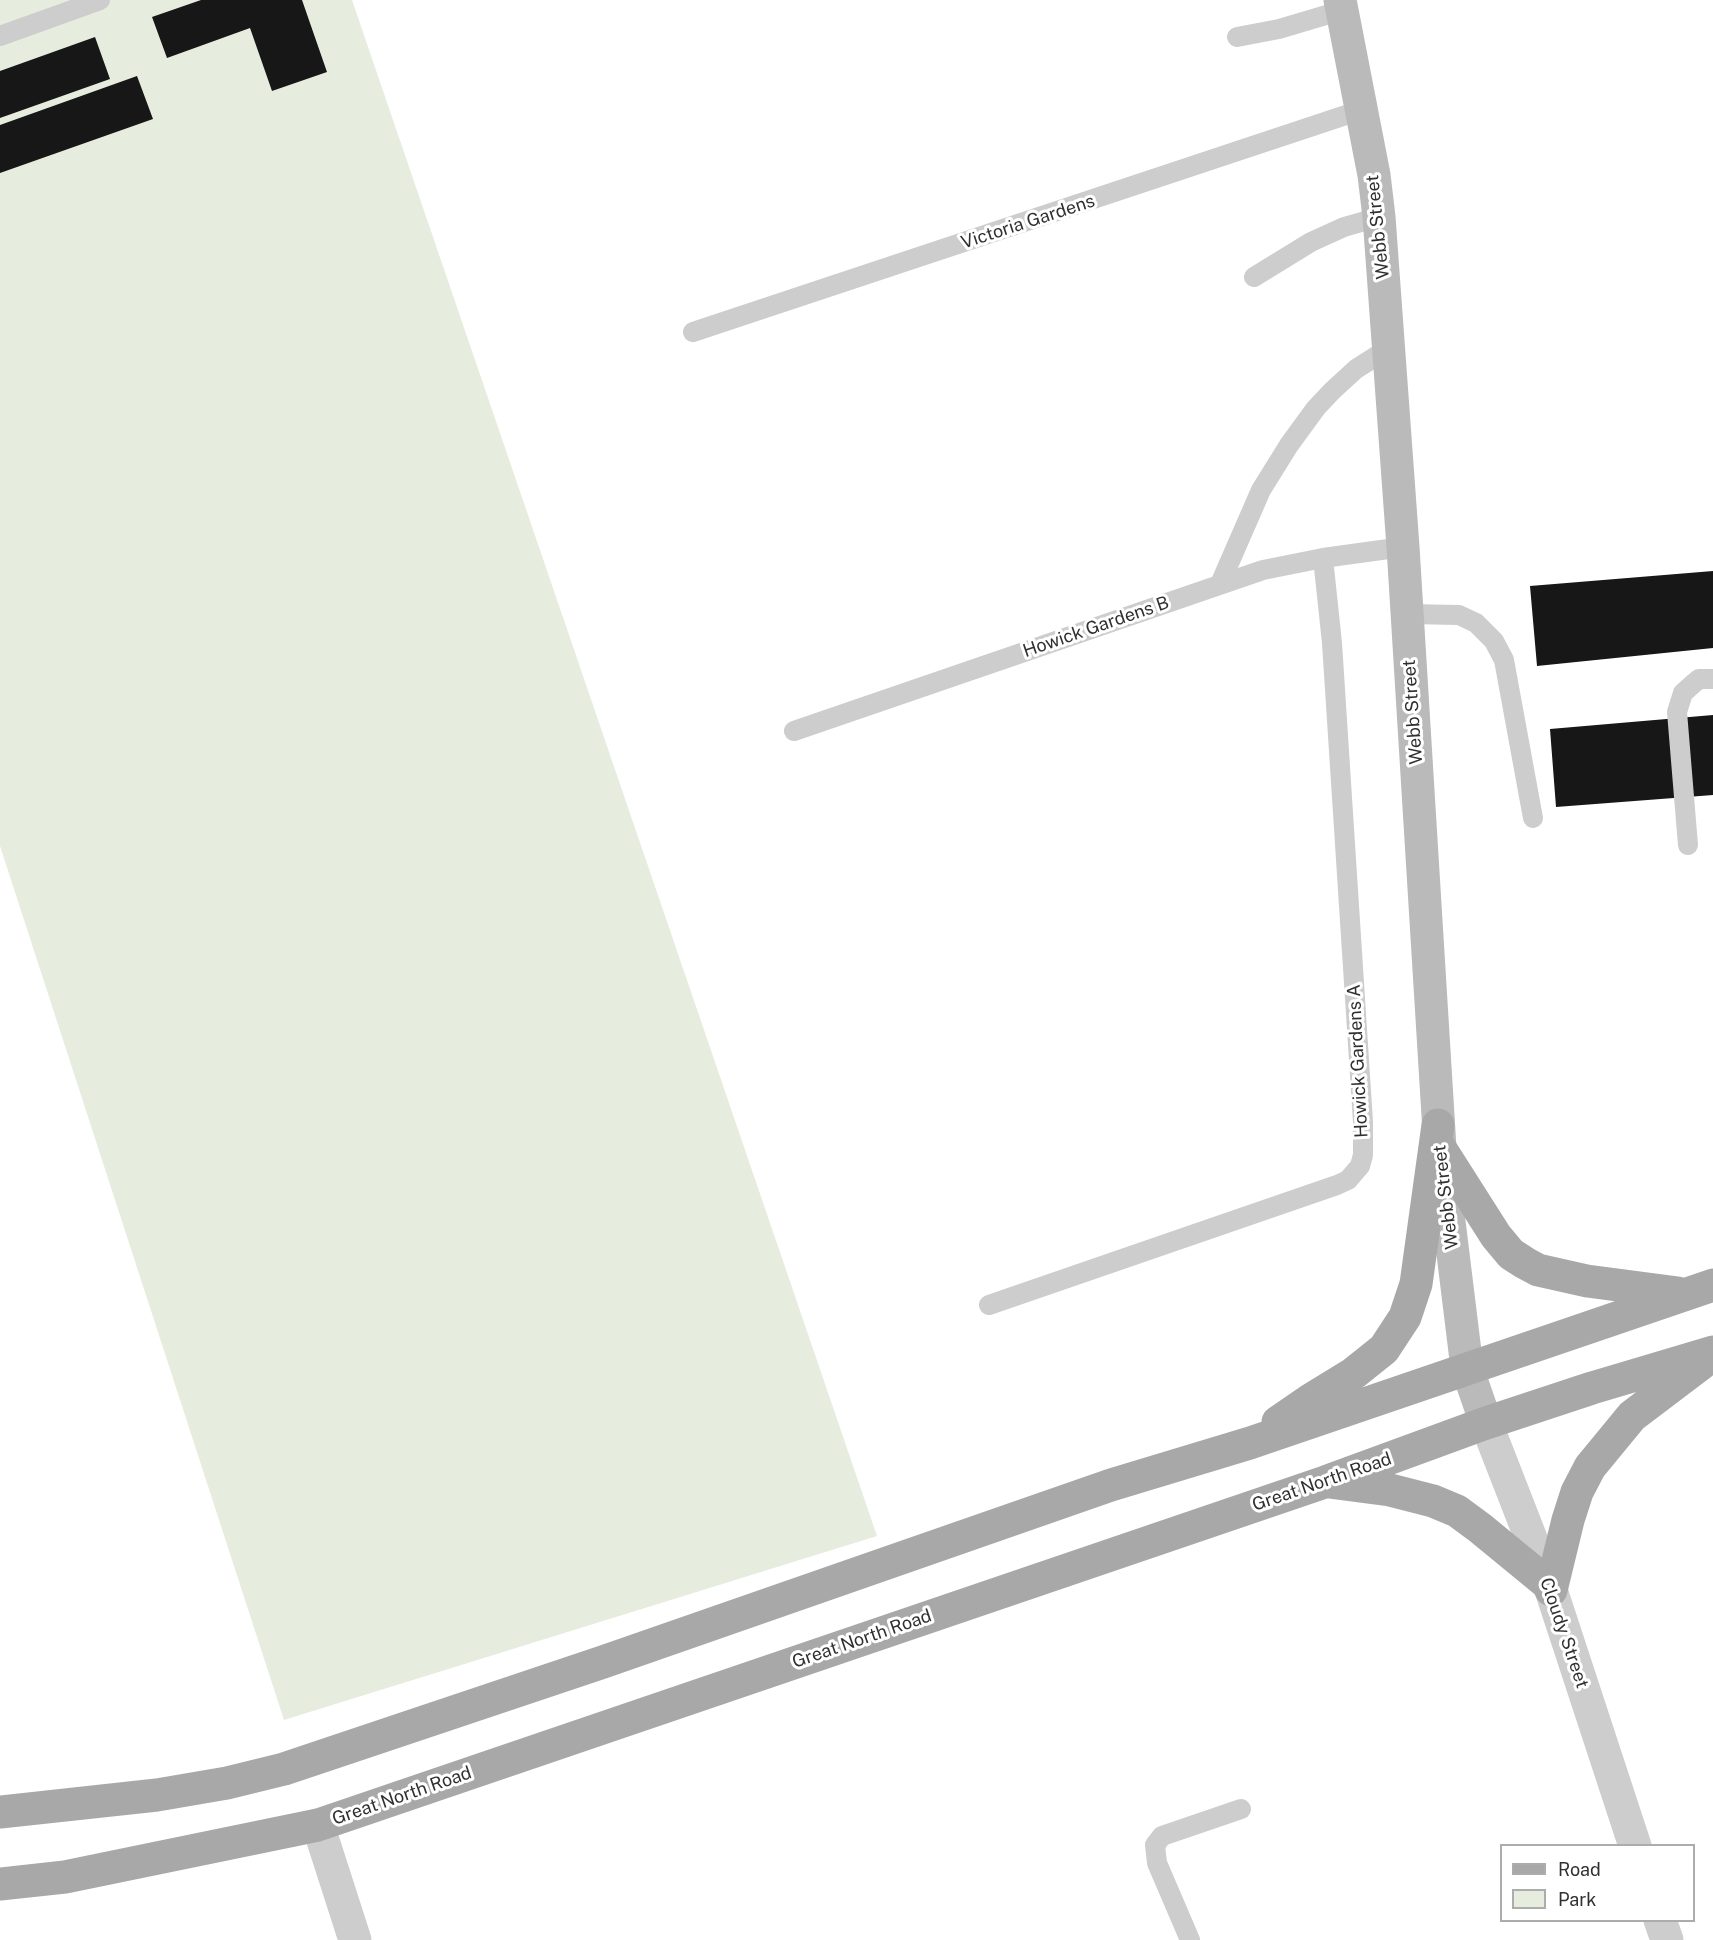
<!DOCTYPE html>
<style>
body{margin:0}
#map{position:relative;width:1713px;height:1940px;overflow:hidden;background:#fff;font-family:"Public Sans",sans-serif}
canvas{display:block}
.legend{position:absolute;left:1500px;top:1844px;width:195px;height:78px;box-sizing:border-box;background:#fff;border:2px solid #acacac;margin:0;padding:8px 10px;list-style:none;font-size:18px;color:#303030}
.legend li{display:flex;align-items:center;gap:12px;height:30px}
.legend b{width:30px;border:2px solid #acacac}
</style>
<div id="map">
<canvas width="1713" height="1940"></canvas>
<ul class="legend">
<li><b style="height:8px;background:#a8a8a8"></b>Road</li>
<li><b style="height:16px;background:#e7edde"></b>Park</li>
</ul>
</div>
<script>
const ctx = document.querySelector('canvas').getContext('2d');
ctx.lineJoin = 'round';
function fill(path, color) { ctx.fillStyle = color; ctx.fill(path, 'evenodd'); }
const poly = rows => new Path2D(rows.map(r => 'M' + r).join(''));
function strokePath(path, color, width, dash) { ctx.strokeStyle = color; ctx.lineWidth = width; ctx.lineCap = dash ? 'butt' : 'round'; ctx.setLineDash(dash || []); ctx.stroke(path); }
function label(font, color, halo, rows, align = 'center') {
  ctx.font = font + ' "Public Sans",sans-serif'; ctx.lineWidth = 6; ctx.setLineDash([]); ctx.textBaseline = 'middle'; ctx.strokeStyle = halo; ctx.fillStyle = color; for (const [text, x, y, turn = 0] of rows) {
    ctx.save(); ctx.translate(x, y); ctx.rotate((+turn || 0) * Math.PI / 180); ctx.textAlign = isNaN(turn) ? turn : align; if (halo) ctx.strokeText(text, 0, 0); ctx.fillText(text, 0, 0); ctx.restore();
  }
}
const green = poly([
 [0,0,352,0,877,1536,284,1720,0,846]
]);
const building = poly([
 [201,0,302,0,327,72,272,91,250,28,167,58,152,17],
 [95,37,110,79,0,118,0,71],
 [137,76,153,119,0,173,0,125],
 [1713,571,1713,648,1537,666,1530,586],
 [1713,715,1713,795,1556,807,1550,729]
]);
const lane = poly([
 [0,36,100,0],
 [1237,37,1279,29,1343,10],
 [1254,277,1311,242,1344,227,1379,217],
 [693,332,1361,110],
 [1220,584,1261,490,1289,445,1316,408,1332,391,1356,369,1389,348],
 [1407,614,1459,615,1476,623,1494,641,1504,660,1533,818],
 [794,731,1263,570,1323,558,1403,547],
 [1688,845,1677,712,1683,693,1693,684,1699,679,1713,679],
 [989,1305,1337,1185,1348,1180,1360,1166,1363,1155,1363,1122,1332,643,1323,558],
 [1190,1940,1157,1863,1155,1845,1162,1836,1241,1809]
]);
const street = poly([
 [1486,1423,1551,1590,1635,1846],
 [318,1825,355,1940],
 [1660,1920,1667,1940]
]);
const secondary = poly([
 [1340,0,1374,175,1379,217,1403,547,1440,1148,1467,1368,1486,1423]
]);
const primary = poly([
 [1440,1148,1496,1236,1511,1254,1525,1263,1538,1270,1587,1281,1678,1293],
 [1278,1422,1310,1400,1354,1373,1384,1349,1405,1317,1416,1284,1438,1125],
 [1329,1482,1390,1490,1433,1501,1457,1511,1480,1528,1547,1583],
 [1551,1590,1568,1520,1577,1492,1590,1467,1632,1416,1702,1363],
 [0,1812,157,1795,227,1783,284,1769,603,1662,1111,1485,1250,1443,1713,1285],
 [0,1884,65,1877,318,1825,1325,1482,1486,1423,1592,1388,1713,1352]
]);
const streetNames = [
 ["Victoria Gardens",1028,222,-18],
 ["Webb Street",1378,227,-96],
 ["Howick Gardens B",1096,627,-19],
 ["Webb Street",1413,712,-94],
 ["Howick Gardens A",1358,1061,-93],
 ["Webb Street",1446,1197,-97],
 ["Great North Road",1322,1482,-19],
 ["Cloudy Street",1564,1633,71],
 ["Great North Road",862,1639,-19],
 ["Great North Road",402,1796,-19]
];
fill(green, '#e7edde');
fill(building, '#171717');
strokePath(lane, '#cdcdcd', 20);
strokePath(street, '#cdcdcd', 33);
strokePath(secondary, '#bababa', 33);
strokePath(primary, '#a8a8a8', 33);
label('18px', '#303030', '#fff', streetNames);
</script>
